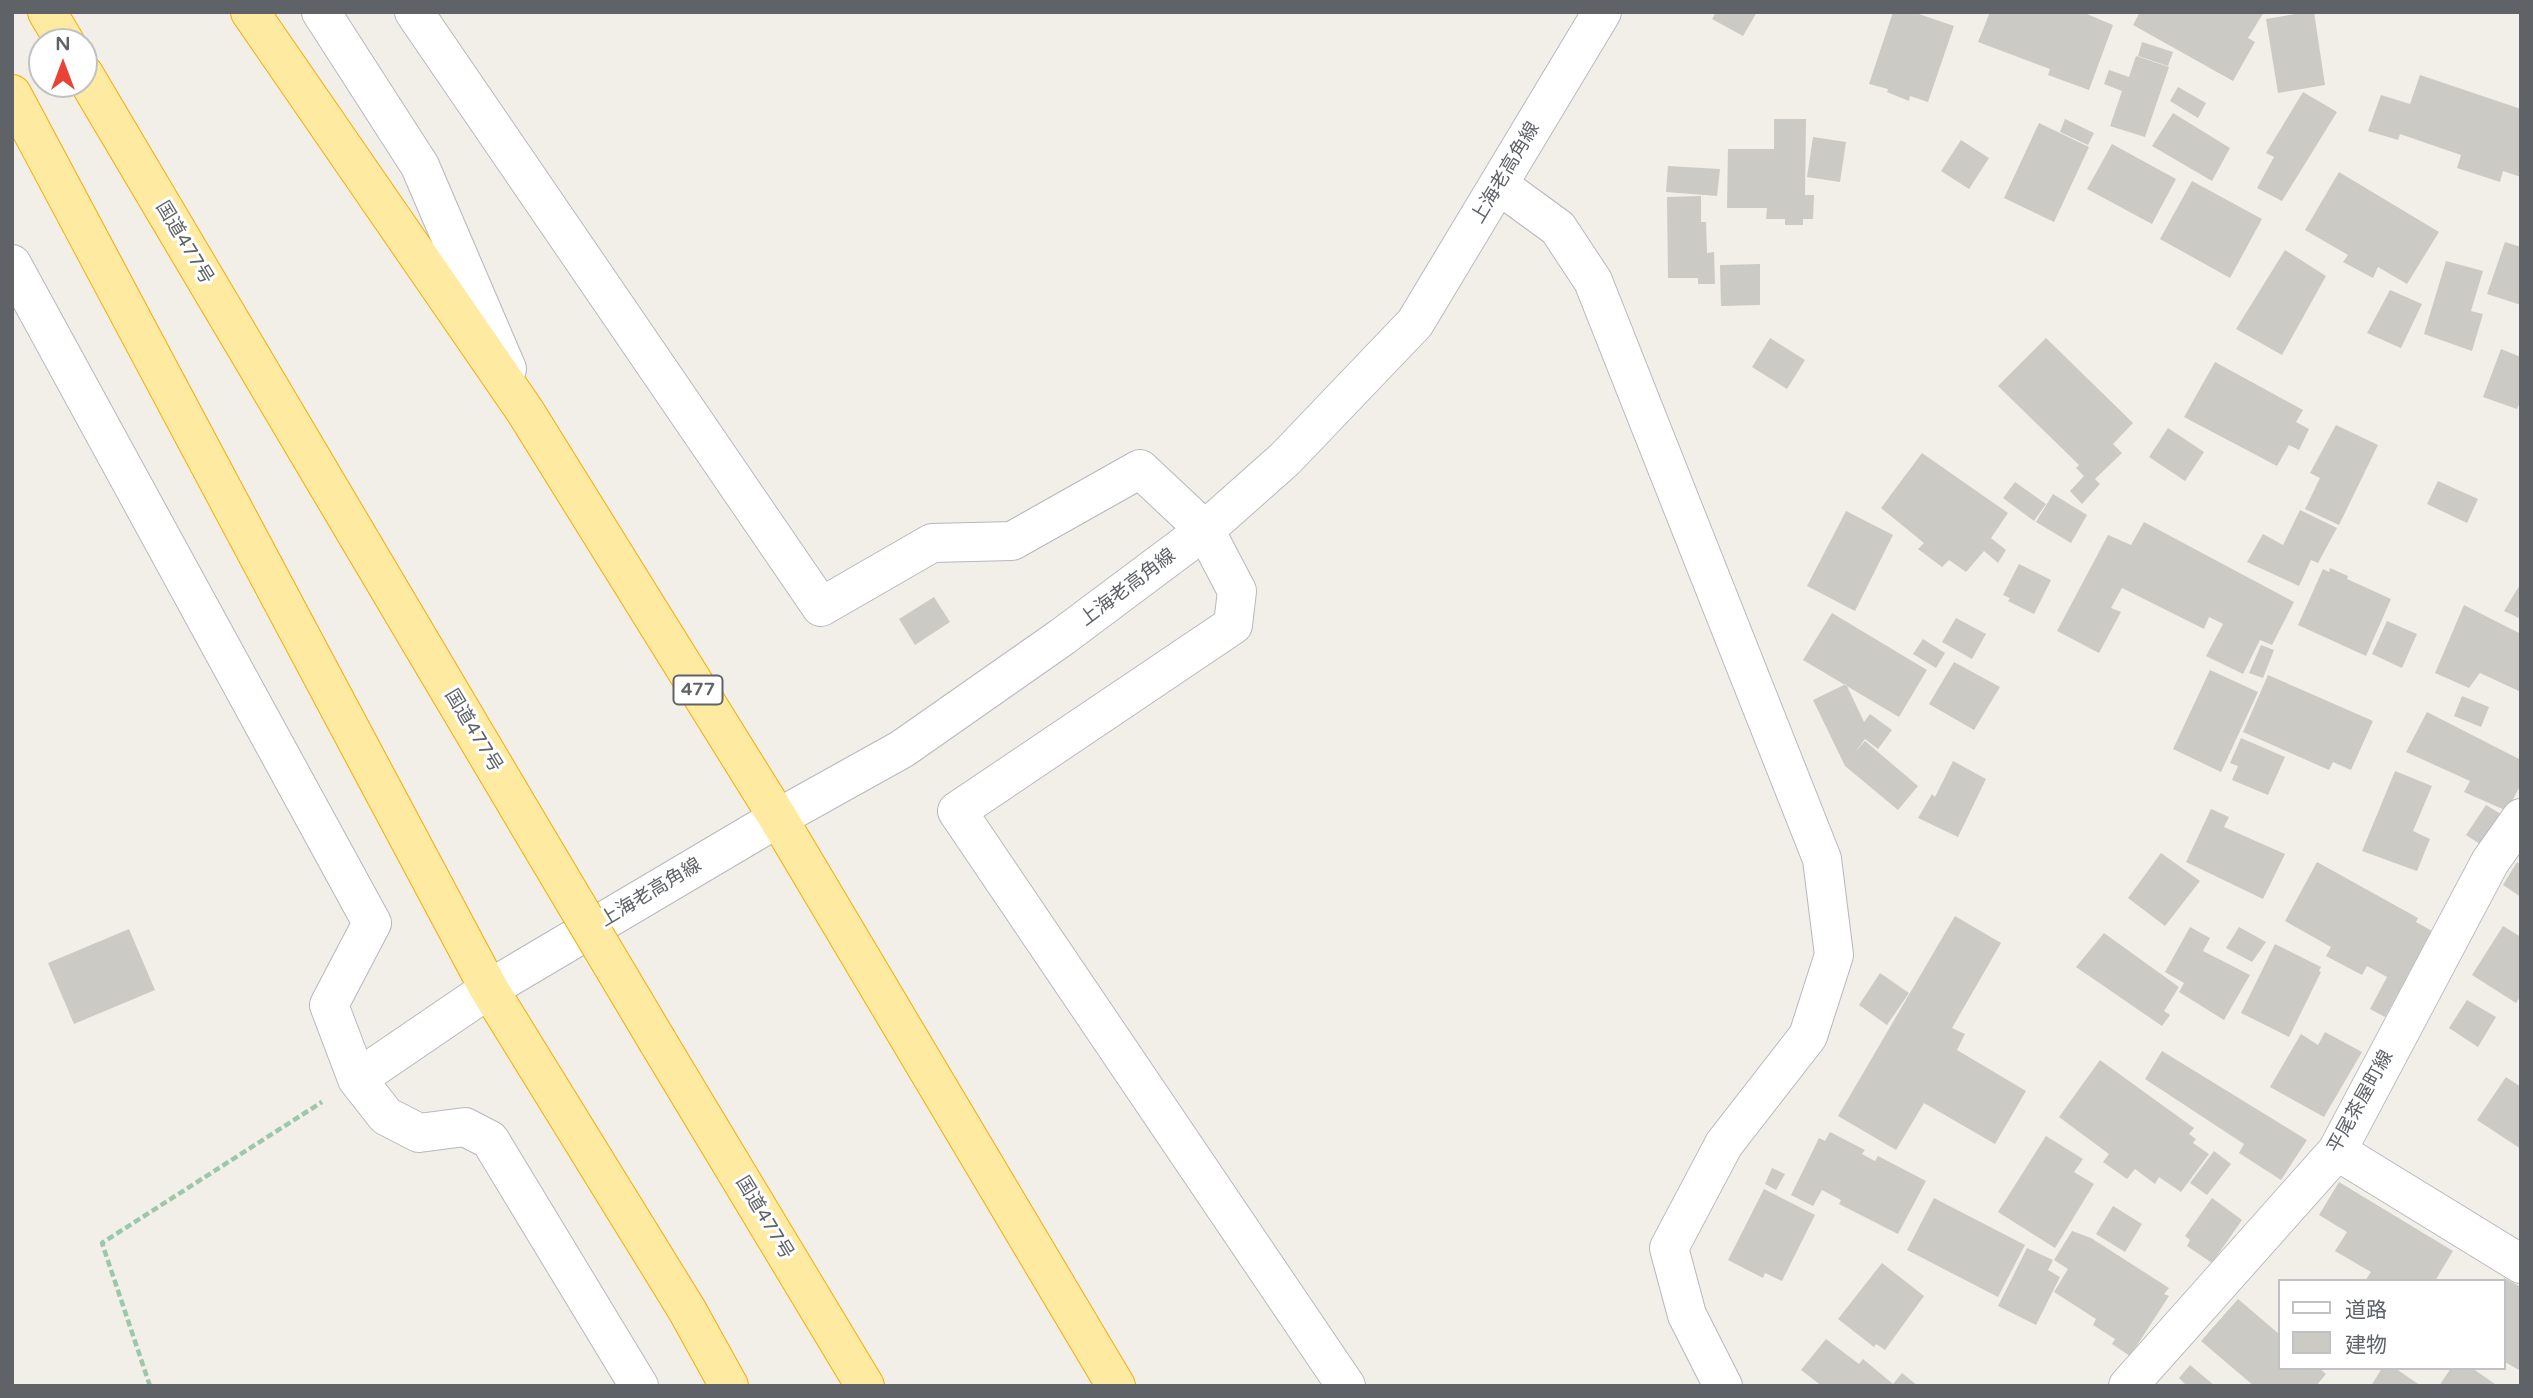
<!DOCTYPE html>
<meta charset="utf-8">
<style>
body{margin:0}
#map{position:relative;width:2533px;height:1398px;overflow:hidden;background:#f1efe8;font-family:"Varela Round","Noto Sans JP",sans-serif}
canvas{display:block}
.frame{position:absolute;inset:0;border:14px solid #5f6368;pointer-events:none}
.legend{position:absolute;left:2278px;top:1279px;width:228px;height:91px;box-sizing:border-box;background:#fff;border:2px solid #bfc1c3;margin:0;padding:9px 12px;list-style:none;font-size:21px;color:#5f6368}
.legend li{display:flex;align-items:center;gap:14px;height:35px}
.legend b{width:35px;border:2px solid #bfc1c3}
.north{position:absolute;left:28px;top:28px;width:70px;height:70px;box-sizing:border-box;background:#fff;border:2px solid #bfc1c3;border-radius:50%;rotate:0deg;font-size:19px;font-weight:700;line-height:28px;text-align:center;color:#5f6368}
.north::after{content:'';display:block;margin:auto;width:24px;height:32px;background:#ea4335;clip-path:polygon(50% 0,100% 100%,50% 72%,0 100%)}
</style>
<div id="map">
<canvas width="2533" height="1398"></canvas>
<div class="frame"></div>
<ul class="legend">
<li><b style="height:9px;background:#fff"></b>道路</li>
<li><b style="height:19px;background:#cccac5"></b>建物</li>
</ul>
<div class="north">N</div>
</div>
<script>
const ctx = document.querySelector('canvas').getContext('2d');
ctx.lineJoin = 'round';
function fill(path, color) { ctx.fillStyle = color; ctx.fill(path, 'evenodd'); }
const poly = rows => new Path2D(rows.map(r => 'M' + r).join(''));
function strokePath(path, color, width, dash) { ctx.strokeStyle = color; ctx.lineWidth = width; ctx.lineCap = dash ? 'butt' : 'round'; ctx.setLineDash(dash || []); ctx.stroke(path); }
function label(font, color, halo, rows, align = 'center') {
  ctx.font = font + ' "Varela Round","Noto Sans JP",sans-serif'; ctx.lineWidth = 6; ctx.setLineDash([]); ctx.textBaseline = 'middle'; ctx.strokeStyle = halo; ctx.fillStyle = color; for (const [text, x, y, turn = 0] of rows) {
    ctx.save(); ctx.translate(x, y); ctx.rotate((+turn || 0) * Math.PI / 180); ctx.textAlign = isNaN(turn) ? turn : align; if (halo) ctx.strokeText(text, 0, 0); ctx.fillText(text, 0, 0); ctx.restore();
  }
}
const building = poly([
 [1716,12,1757,12,1743,36,1712,19],
 [1893,12,1913,12,1954,26,1928,102,1910,96,1909,101,1887,92,1888,89,1869,84],
 [1990,12,2082,12,2113,25,2089,90,2048,75,2050,69,1978,42],
 [2140,12,2264,12,2248,38,2255,42,2233,81,2133,25],
 [2307,12,2314,12,2325,85,2278,93,2266,19],
 [2142,42,2173,52,2168,66,2138,56],
 [2136,56,2169,67,2145,137,2110,126,2122,91,2104,84,2109,70,2129,77],
 [2420,75,2521,109,2521,177,2503,171,2500,182,2457,168,2461,155,2400,134,2398,140,2368,131,2381,95,2410,104],
 [2178,87,2206,103,2198,118,2170,101],
 [2303,92,2337,112,2282,201,2257,188,2274,157,2266,153],
 [2173,113,2230,148,2212,181,2152,146],
 [1774,119,1806,119,1805,195,1814,195,1813,219,1803,219,1803,225,1785,225,1785,219,1766,219,1767,208,1727,208,1728,149,1774,149],
 [2065,119,2094,133,2088,145,2060,132],
 [2039,123,2089,147,2054,222,2004,198],
 [1813,137,1846,142,1840,182,1807,177],
 [1961,140,1989,158,1969,189,1941,171],
 [2112,144,2176,179,2152,224,2087,189],
 [1668,166,1720,169,1717,196,1666,192],
 [2339,172,2439,232,2407,284,2378,267,2373,278,2343,262,2348,255,2305,230],
 [2192,181,2262,219,2230,278,2160,239],
 [1701,196,1701,222,1706,222,1707,253,1714,252,1715,284,1698,284,1698,278,1668,278,1667,197],
 [2505,242,2521,247,2521,305,2487,294],
 [2285,250,2326,276,2282,355,2236,329],
 [2446,261,2483,271,2471,311,2483,314,2472,351,2424,334],
 [1760,264,1760,305,1721,306,1720,265],
 [2390,290,2422,304,2401,348,2367,333],
 [1770,338,1805,360,1787,389,1752,367],
 [2046,338,2133,423,2113,444,2122,453,2095,479,2100,484,2082,504,2070,491,2084,476,2076,468,2079,465,1998,386],
 [2501,349,2521,357,2521,400,2517,409,2483,397],
 [2215,362,2303,410,2296,422,2309,429,2299,450,2289,445,2277,466,2184,417],
 [2336,425,2378,445,2339,525,2305,509,2320,478,2310,473],
 [2168,428,2204,452,2185,481,2149,457],
 [1922,453,2008,513,1991,538,2006,550,1998,563,1984,551,1966,572,1949,560,1942,567,1918,549,1924,543,1881,508],
 [2438,481,2478,499,2467,523,2427,504],
 [2015,482,2046,504,2034,521,2003,498],
 [2053,494,2087,515,2071,543,2036,522],
 [2300,510,2337,528,2318,563,2311,560,2299,586,2247,562,2263,534,2283,545],
 [1846,511,1893,535,1855,611,1807,586],
 [2144,522,2294,602,2272,645,2260,640,2243,674,2206,656,2223,624,2209,617,2204,629,2122,588,2111,608,2121,612,2099,653,2057,631,2108,535,2131,545],
 [2019,564,2051,580,2034,614,2008,601,2010,598,2003,595],
 [2330,568,2348,576,2347,579,2391,599,2366,656,2298,625,2323,569,2329,572],
 [2521,583,2521,619,2504,611],
 [934,597,950,622,915,645,899,619],
 [2464,605,2521,634,2521,692,2480,673,2469,688,2435,673],
 [1832,613,1927,670,1899,717,1803,660],
 [1956,618,1986,634,1972,659,1942,642],
 [2387,621,2417,634,2402,668,2372,654],
 [1923,639,1945,653,1936,668,1913,654],
 [2261,645,2274,650,2263,678,2249,673],
 [1954,662,2000,687,1974,730,1929,704],
 [2210,670,2258,692,2221,772,2173,749],
 [2268,675,2373,721,2351,770,2333,762,2329,770,2243,732],
 [1846,684,1864,722,1870,714,1892,730,1878,749,1865,739,1855,752,1865,741,1918,786,1898,810,1845,766,1813,700],
 [2462,696,2489,707,2481,727,2454,716],
 [2427,712,2521,760,2521,784,2507,811,2464,792,2470,781,2406,752],
 [2241,738,2285,757,2268,795,2232,780,2238,766,2230,763],
 [1953,761,1986,779,1958,837,1918,818,1932,794,1935,797],
 [2395,771,2432,786,2413,831,2430,839,2417,871,2362,851],
 [2486,805,2506,817,2486,848,2466,835],
 [2211,809,2229,817,2224,827,2285,854,2263,899,2186,862],
 [2161,853,2200,881,2165,926,2128,898],
 [2317,862,2418,918,2416,922,2432,931,2385,1017,2370,1009,2387,977,2367,966,2362,975,2326,956,2331,947,2285,921],
 [2517,862,2521,865,2521,897,2503,885],
 [1955,916,2001,943,1952,1028,1965,1034,1957,1050,2026,1091,1995,1144,1924,1103,1896,1150,1838,1116],
 [2503,926,2521,937,2521,995,2516,1003,2472,975],
 [2190,927,2210,938,2203,951,2250,975,2224,1020,2179,992,2184,983,2165,972],
 [2239,927,2266,942,2252,962,2226,948],
 [129,929,155,990,74,1024,48,963],
 [2104,933,2179,987,2164,1011,2170,1015,2162,1026,2076,967],
 [2275,944,2321,967,2319,971,2321,972,2289,1037,2241,1013],
 [1880,973,1909,993,1887,1025,1859,1005],
 [2467,1000,2496,1017,2478,1047,2449,1028],
 [2325,1032,2362,1052,2324,1117,2270,1087,2301,1034,2318,1045],
 [2162,1051,2307,1140,2281,1180,2239,1153,2244,1144,2145,1079],
 [2100,1060,2194,1128,2189,1134,2196,1139,2193,1143,2209,1154,2181,1192,2159,1177,2155,1184,2135,1169,2127,1179,2103,1162,2109,1154,2059,1117],
 [2506,1077,2521,1087,2521,1149,2477,1120],
 [1830,1132,1865,1150,1862,1154,1875,1161,1878,1156,1926,1181,1898,1234,1839,1204,1841,1200,1822,1190,1813,1206,1791,1195,1819,1138,1825,1141],
 [2046,1136,2083,1159,2074,1172,2094,1184,2055,1248,1998,1212],
 [2214,1151,2231,1164,2207,1195,2190,1183],
 [1772,1168,1785,1174,1776,1190,1765,1184],
 [2339,1182,2453,1251,2435,1281,2365,1281,2371,1272,2335,1251,2347,1232,2319,1215],
 [1764,1189,1815,1215,1782,1281,1765,1273,1763,1278,1728,1260],
 [1934,1198,2025,1245,1998,1297,1907,1250],
 [2212,1198,2242,1220,2212,1263,2187,1246,2190,1240,2185,1236],
 [2113,1206,2142,1224,2125,1252,2096,1234],
 [2072,1231,2091,1238,2169,1288,2164,1294,2169,1296,2130,1356,2112,1344,2115,1339,2093,1325,2096,1319,2054,1292,2068,1269,2054,1260],
 [2027,1248,2053,1260,2048,1270,2060,1277,2036,1325,1998,1306],
 [1882,1263,1924,1296,1885,1350,1876,1344,1874,1347,1838,1319],
 [2504,1278,2521,1287,2521,1371,2503,1361],
 [2238,1299,2279,1334,2279,1368,2319,1368,2326,1374,2316,1386,2254,1386,2201,1341],
 [1826,1339,1859,1364,1863,1359,1893,1384,1902,1373,1918,1386,1822,1386,1801,1370],
 [2190,1365,2215,1386,2187,1386,2179,1378],
 [2382,1368,2395,1368,2421,1386,2371,1386],
 [2451,1368,2472,1368,2495,1384,2494,1386,2439,1386]
]);
const path = poly([
 [150,1386,102,1243,322,1102]
]);
const minor = poly([
 [321,12,420,166,507,369],
 [414,12,821,607,932,543,1012,541,1140,469,1205,530,1237,591,1233,625,957,811,1346,1386],
 [1499,185,1558,228,1593,281,1822,859,1834,955,1808,1036,1724,1144,1669,1248,1687,1315,1723,1386],
 [12,264,372,923,329,1005,357,1079,386,1116,419,1133,465,1127,490,1140,639,1386],
 [357,1079,489,989],
 [2337,1151,2521,1264]
]);
const secondary = poly([
 [489,989,778,818,902,749,1062,637,1205,530,1285,459,1415,323,1602,12],
 [2128,1386,2337,1151,2490,862,2521,818]
]);
const trunk = poly([
 [47,12,65,42],
 [250,12,525,411,778,818,1116,1386],
 [84,74,539,842],
 [12,94,489,989,687,1310,729,1386],
 [658,1042,865,1386]
]);
const trunkBridge = poly([
 [539,842,658,1042]
]);
const shields = [
 [698,690,49]
];
const shieldNames = [
 ["477",698,690]
];
const streetNames = [
 ["上海老高角線",1506,173,-59],
 ["国道477号",184,243,59],
 ["上海老高角線",1128,588,-37],
 ["国道477号",473,731,59],
 ["上海老高角線",651,893,-31],
 ["平尾茶屋町線",2361,1102,-61],
 ["国道477号",764,1218,59]
];
fill(building, '#cccac5');
strokePath(minor, '#b5b8bc', 40);
strokePath(secondary, '#b6babf', 40);
strokePath(trunk, '#f9ab00', 40);
strokePath(path, '#9cc7a9', 4.5, [7, 3.5]);
strokePath(minor, '#fff', 38);
strokePath(secondary, '#fff', 38);
strokePath(trunk, '#feeaa1', 38);
strokePath(trunkBridge, '#f9ab00', 40, []);
strokePath(trunkBridge, '#feeaa1', 38);
for (const [x, y, w] of shields) { const box = new Path2D(); box.roundRect(x - w / 2, y - 14.5, w, 29, 5); ctx.fillStyle = '#fff'; ctx.fill(box); strokePath(box, '#5f6368', 2); }
label('bold 18px', '#5f6368', null, shieldNames);
label('19px', '#5f6368', '#fff', streetNames);
</script>
